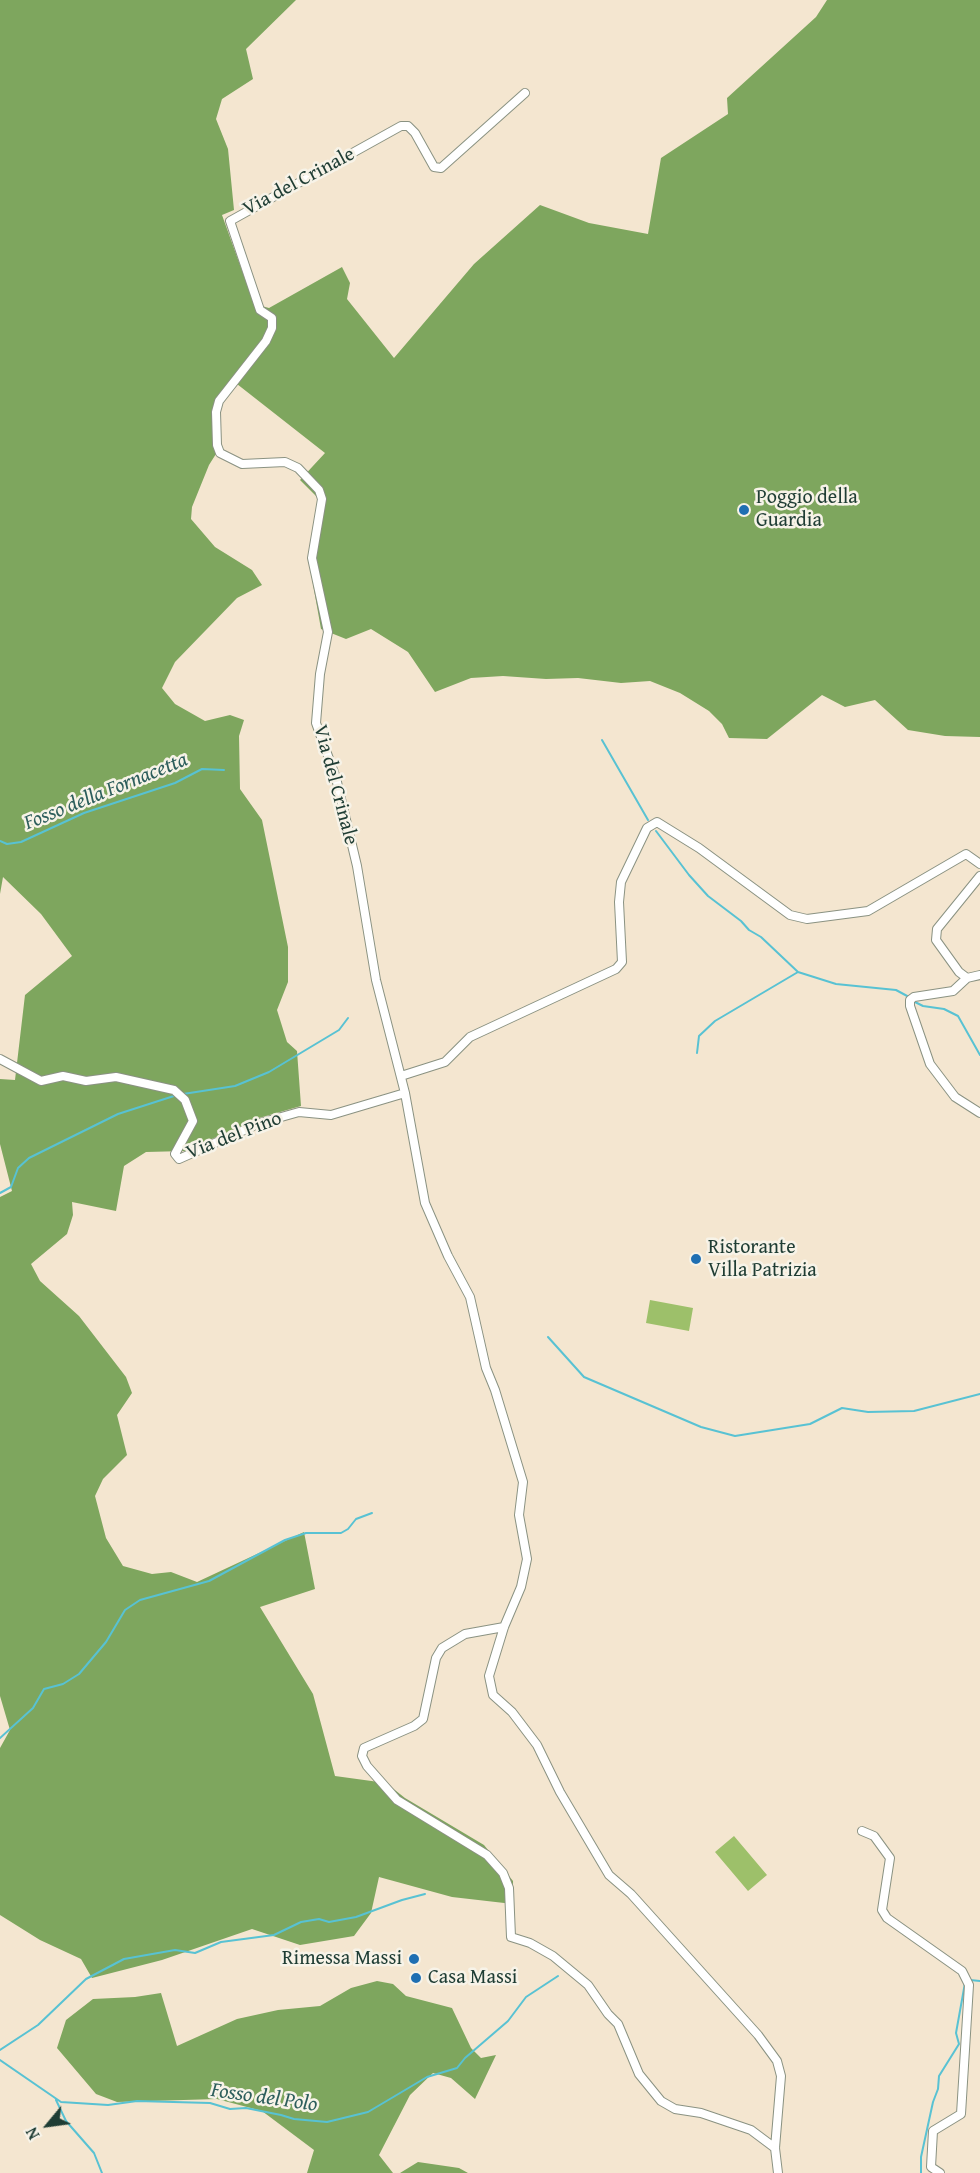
<!DOCTYPE html>
<style>
body{margin:0}
#map{position:relative;width:980px;height:2173px;overflow:hidden;background:#f4e6d0;font-family:"Gentium Book Plus",serif}
canvas{display:block}
.north{position:absolute;left:18px;top:2095px;width:60px;height:60px;-webkit-text-stroke:4px #f7f3e8;paint-order:stroke;rotate:241deg;font-size:16px;font-weight:700;line-height:24px;text-align:center;color:#1f3d34}
.north::after{content:'';display:block;margin:auto;width:21px;height:27px;background:#1f3d34;clip-path:polygon(50% 0,100% 100%,50% 72%,0 100%)}
</style>
<div id="map">
<canvas width="980" height="2173"></canvas>
<div class="north">N</div>
</div>
<script>
const ctx = document.querySelector('canvas').getContext('2d');
ctx.lineJoin = 'round';
function fill(path, color) { ctx.fillStyle = color; ctx.fill(path, 'evenodd'); }
const poly = rows => new Path2D(rows.map(r => 'M' + r).join(''));
function strokePath(path, color, width, dash) { ctx.strokeStyle = color; ctx.lineWidth = width; ctx.lineCap = dash ? 'butt' : 'round'; ctx.setLineDash(dash || []); ctx.stroke(path); }
function label(font, color, halo, rows, align = 'center') {
  ctx.font = font + ' "Gentium Book Plus",serif'; ctx.lineWidth = 5; ctx.setLineDash([]); ctx.textBaseline = 'middle'; ctx.strokeStyle = halo; ctx.fillStyle = color; for (const [text, x, y, turn = 0] of rows) {
    ctx.save(); ctx.translate(x, y); ctx.rotate((+turn || 0) * Math.PI / 180); ctx.textAlign = isNaN(turn) ? turn : align; if (halo) ctx.strokeText(text, 0, 0); ctx.fillText(text, 0, 0); ctx.restore();
  }
}
const green = poly([
 [650,1300,693,1308,689,1331,646,1323],
 [734,1836,767,1875,748,1891,715,1852]
]);
const forest = poly([
 [0,0,296,0,246,49,253,79,222,99,216,119,228,149,234,210,222,215,254,304,269,308,342,267,350,283,347,299,394,358,474,264,540,205,589,223,648,234,661,158,728,114,727,98,816,17,827,0,980,0,980,737,945,736,908,730,875,700,845,707,822,695,767,739,729,738,722,724,709,711,680,693,650,681,621,683,578,678,546,679,503,676,471,678,435,692,408,652,371,629,346,639,321,629,308,556,320,500,300,480,325,453,237,384,222,401,218,411,221,446,209,465,192,507,191,519,215,547,252,570,262,585,237,598,175,662,162,688,175,704,205,721,230,715,244,720,239,736,240,789,262,820,288,947,288,982,277,1010,287,1042,297,1051,301,1106,259,1118,185,1151,146,1152,124,1166,116,1211,72,1202,73,1215,67,1234,31,1264,40,1281,79,1316,126,1377,132,1393,117,1415,127,1455,103,1479,95,1496,106,1538,123,1566,152,1574,171,1572,197,1582,304,1532,315,1589,260,1607,313,1694,335,1776,386,1783,405,1798,484,1845,513,1881,513,1904,452,1897,379,1877,371,1913,354,1936,300,1945,252,1929,162,1960,92,1978,81,1959,40,1940,0,1915,0,1748,10,1730,0,1696,0,1197,12,1191,0,1144,0,1079,15,1080,25,995,72,956,41,914,3,877,0,894],
 [377,1981,393,1984,406,1996,452,2008,471,2048,481,2058,496,2055,475,2099,451,2078,433,2073,410,2095,379,2155,393,2173,307,2173,314,2150,262,2111,217,2099,117,2102,96,2094,57,2048,66,2020,93,1999,135,1997,161,1993,177,2046,237,2019,278,2010,320,2006,351,1988],
 [418,2162,459,2168,468,2173,400,2173]
]);
const stream = poly([
 [602,740,648,820],
 [656,831,689,875,708,896,741,921,749,930,761,937,798,972,836,984,896,990,909,997],
 [0,841,7,844,21,842,84,813,175,783,202,769,224,770],
 [913,1001,923,1006,944,1009,958,1016,980,1055],
 [697,1053,699,1036,715,1021,798,972],
 [183,1094,235,1086,269,1072,339,1030,348,1018],
 [0,1193,11,1187,18,1168,29,1158,118,1114,177,1095],
 [548,1337,584,1377,701,1427,735,1436,810,1424,842,1408,868,1412,914,1411,980,1394],
 [0,1738,33,1708,44,1689,63,1684,79,1674,106,1642,125,1610,140,1600,209,1581,285,1540,306,1533,341,1533,348,1529,356,1519,372,1513],
 [970,1980,980,1981],
 [0,2050,38,2025,86,1979,124,1959,175,1950,195,1953,221,1942,274,1935,301,1922,319,1919,329,1922,356,1917,402,1900,425,1894],
 [0,2060,61,2102,108,2105,137,2101,210,2103,230,2109,246,2108,281,2115,294,2119,327,2122,368,2112,427,2077,457,2068,465,2058,508,2021,526,1997,558,1976],
 [56,2100,66,2121,94,2153,102,2173],
 [921,2173,921,2157,933,2102,938,2089,939,2076,959,2044,956,2033,965,1983]
]);
const street = poly([
 [525,93,441,168,434,167,415,133,408,126,401,126,230,221,260,310,272,318,272,328,266,341,219,401,216,412,217,445,220,453,242,464,285,462,298,468,319,490,322,499,312,558,328,632,320,674,316,723,336,778,357,866,376,980,405,1093,425,1203,448,1256,470,1297,486,1368,495,1390,523,1482,519,1515,527,1559,521,1587,504,1627,489,1676,493,1695,512,1712,537,1745,560,1792,609,1875,631,1894,758,2035,777,2061,781,2076,775,2148,778,2173],
 [980,876,937,929,936,940,959,972,967,978,980,975],
 [967,978,953,991,914,997,910,1000,910,1006,930,1064,955,1097,980,1113],
 [0,1059,41,1081,63,1076,86,1081,116,1077,174,1090,185,1100,193,1121,175,1154,179,1159,260,1123,299,1112,331,1115,405,1093],
 [401,1076,445,1062,470,1037,616,969,622,962,619,902,621,882,647,828,657,822,699,848,790,915,807,919,868,911,966,854,980,864],
 [504,1627,465,1634,442,1648,436,1658,423,1719,414,1726,364,1748,362,1756,367,1766,397,1800,487,1855,503,1873,509,1888,511,1937,530,1943,553,1956,588,1985,608,2014,618,2024,639,2074,661,2101,675,2109,701,2113,751,2130,775,2148],
 [862,1831,874,1836,890,1858,882,1910,887,1918,962,1971,969,1985,961,2114,933,2131,931,2167,940,2173]
]);
const markers = [
 [744,510,6,"#1f6fb2"],
 [696,1259,6,"#1f6fb2"],
 [414,1959,6,"#1f6fb2"],
 [416,1978,6,"#1f6fb2"]
];
const streetNames = [
 ["Via del Crinale",299,182,-28],
 ["Via del Crinale",335,785,75],
 ["Via del Pino",234,1136,-21]
];
const poiNames = [
 ["Poggio della",756,498],
 ["Guardia",756,521],
 ["Ristorante",708,1248],
 ["Villa Patrizia",708,1271],
 ["Rimessa Massi",402,1959,"right"],
 ["Casa Massi",428,1978]
];
const waterNames = [
 ["Fosso della Fornacetta",106,792,-22],
 ["Fosso del Polo",264,2098,8]
];
fill(green, '#9dc06a');
fill(forest, '#7ea65e');
strokePath(stream, '#58c2d3', 2);
strokePath(street, '#8a9282', 10);
strokePath(street, '#fff', 8);
for (const [x, y, r, color] of markers) { const dot = new Path2D(); dot.arc(x, y, r, 0, 2 * Math.PI); ctx.fillStyle = color; ctx.fill(dot); strokePath(dot, '#f7f3e8', 2); }
label('20px', '#1f3d34', '#f7f3e8', streetNames);
label('20px', '#1f3d34', '#f7f3e8', poiNames, 'left');
label('italic 21px', '#2d5e5c', '#f7f3e8', waterNames);
</script>
